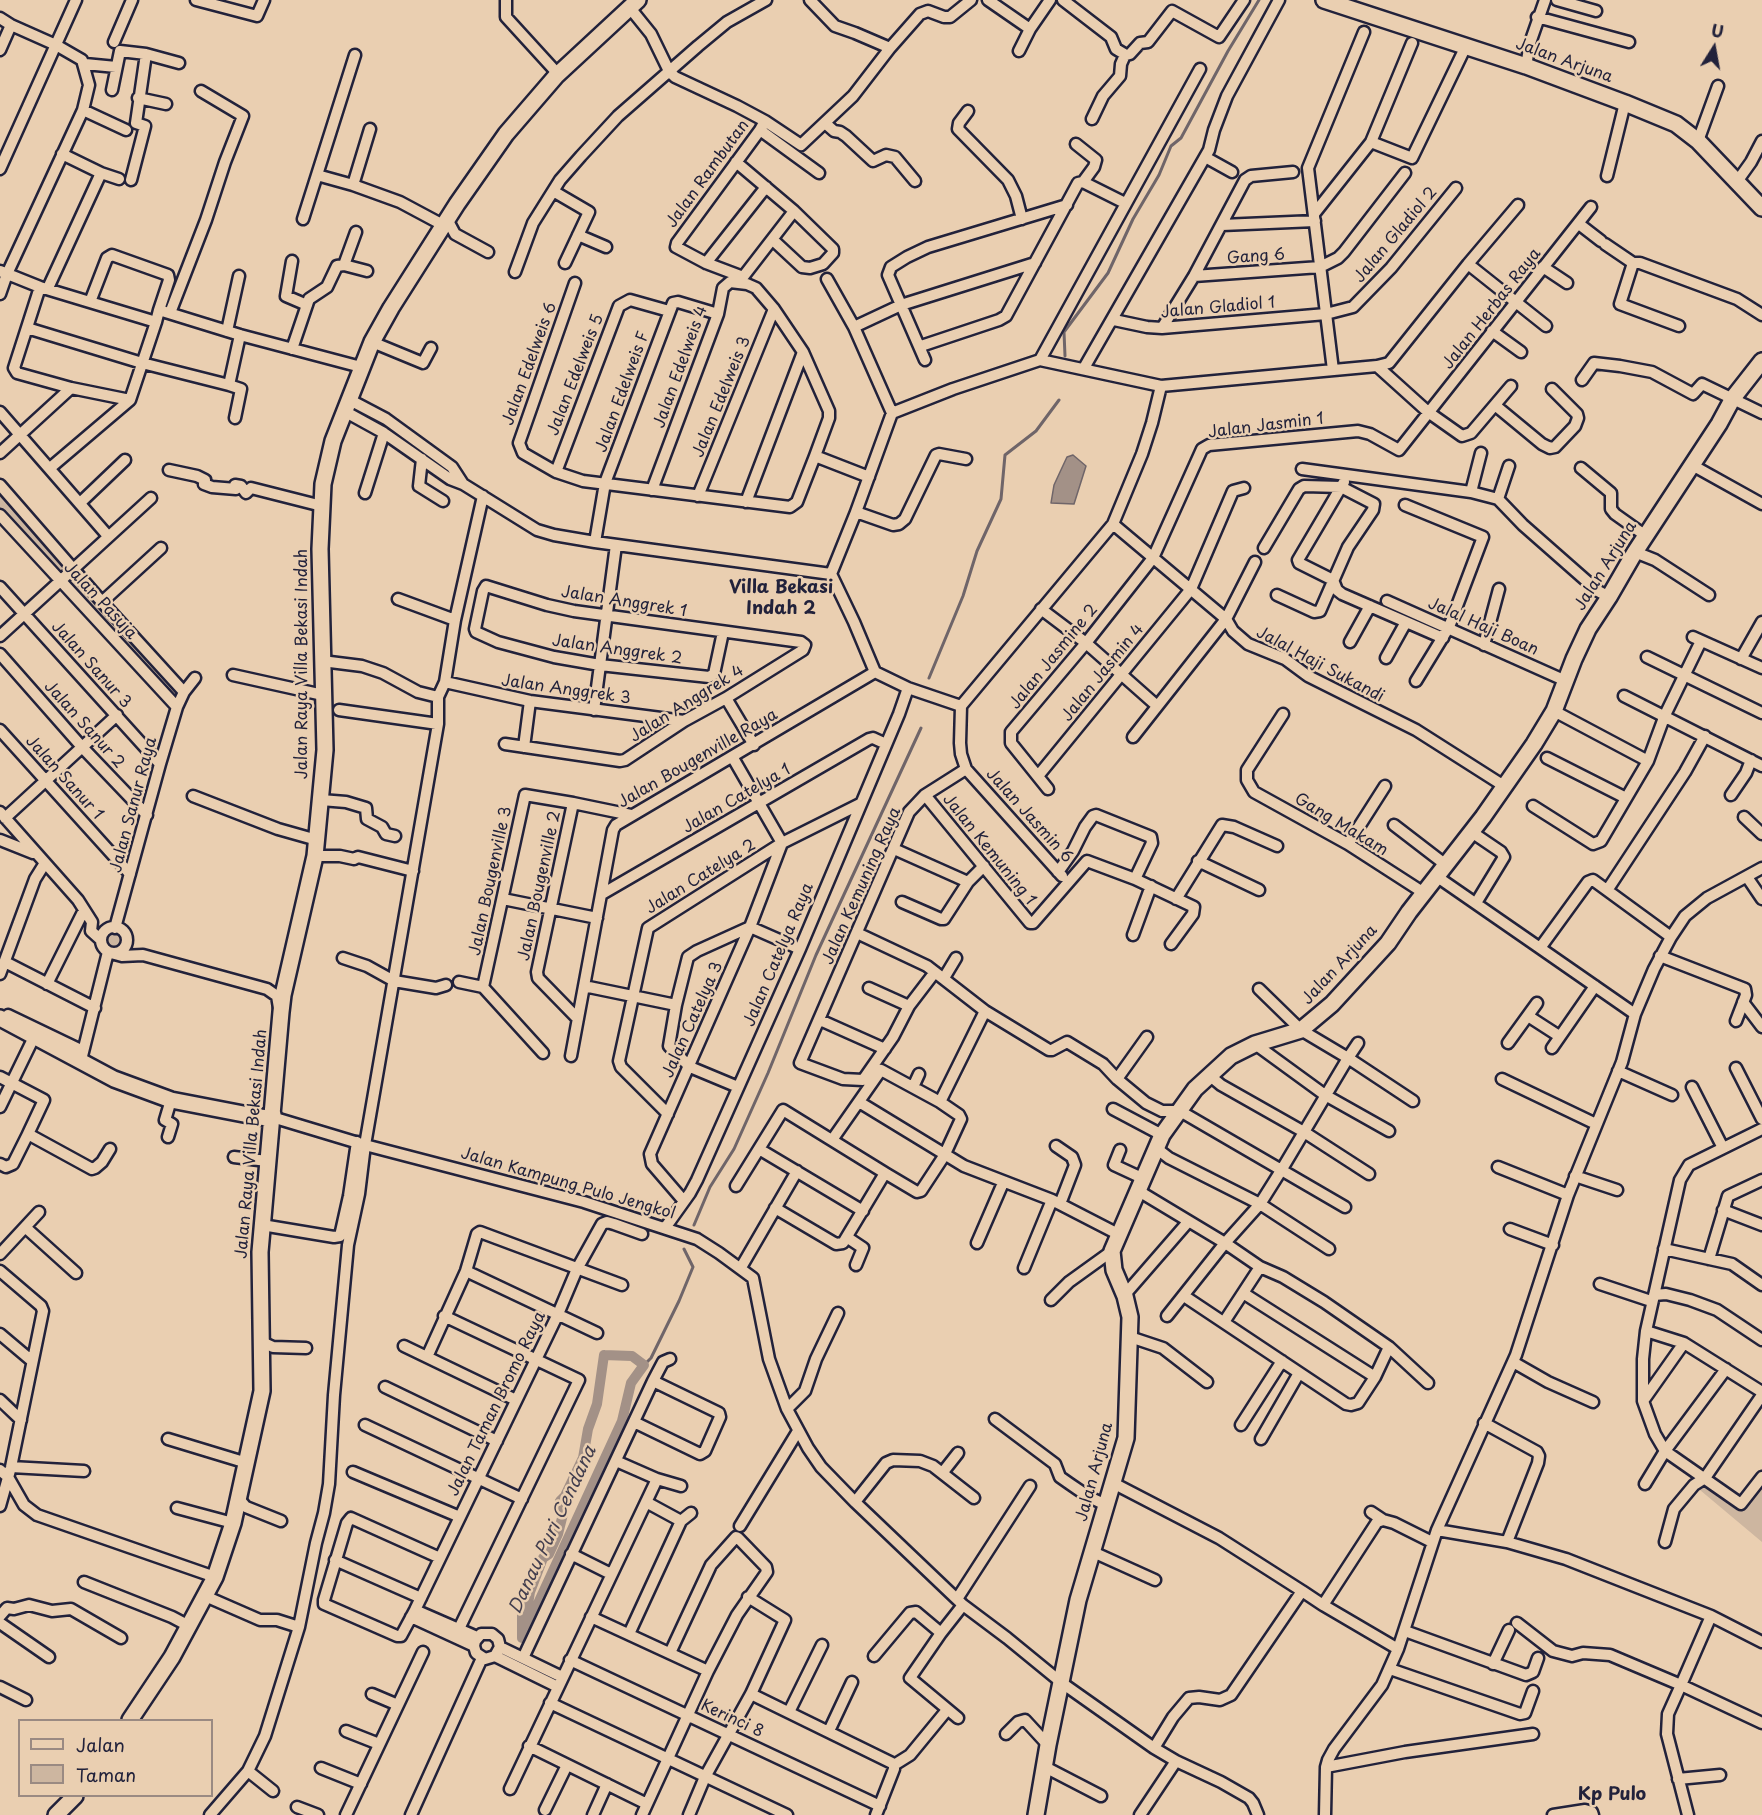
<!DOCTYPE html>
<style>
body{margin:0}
#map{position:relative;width:1762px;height:1815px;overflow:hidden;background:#eacfb1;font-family:"Playpen Sans",sans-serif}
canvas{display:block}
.legend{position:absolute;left:18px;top:1719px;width:195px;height:78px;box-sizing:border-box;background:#eacfb1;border:2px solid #9a8a82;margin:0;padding:8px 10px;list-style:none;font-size:18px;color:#22223b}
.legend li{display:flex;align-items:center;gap:12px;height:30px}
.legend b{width:30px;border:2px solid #9a8a82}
.north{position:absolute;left:1684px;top:18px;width:60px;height:60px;-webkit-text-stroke:4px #eacfb1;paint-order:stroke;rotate:11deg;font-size:16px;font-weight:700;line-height:24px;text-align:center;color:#22223b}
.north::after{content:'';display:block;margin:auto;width:21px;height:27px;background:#22223b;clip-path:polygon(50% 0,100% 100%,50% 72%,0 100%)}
</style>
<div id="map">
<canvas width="1762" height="1815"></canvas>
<ul class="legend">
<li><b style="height:8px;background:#eacfb1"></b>Jalan</li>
<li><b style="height:16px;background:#cdb6a0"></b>Taman</li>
</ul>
<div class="north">U</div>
</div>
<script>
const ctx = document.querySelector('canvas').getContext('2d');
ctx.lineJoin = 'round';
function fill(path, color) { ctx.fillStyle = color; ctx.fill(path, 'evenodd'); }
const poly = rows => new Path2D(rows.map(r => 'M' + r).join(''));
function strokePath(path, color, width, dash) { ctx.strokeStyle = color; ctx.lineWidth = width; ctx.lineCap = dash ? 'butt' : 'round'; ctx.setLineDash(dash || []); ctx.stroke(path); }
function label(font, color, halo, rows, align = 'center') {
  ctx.font = font + ' "Playpen Sans",sans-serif'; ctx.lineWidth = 5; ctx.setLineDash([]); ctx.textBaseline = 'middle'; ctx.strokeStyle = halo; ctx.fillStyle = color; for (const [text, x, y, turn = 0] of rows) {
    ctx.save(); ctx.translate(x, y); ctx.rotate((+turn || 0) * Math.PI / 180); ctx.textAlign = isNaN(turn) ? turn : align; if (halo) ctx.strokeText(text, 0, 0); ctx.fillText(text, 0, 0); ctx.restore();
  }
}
const green = poly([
 [0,485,184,692,172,702,0,515],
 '101 940a13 13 0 1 1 26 0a13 13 0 1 1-26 0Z',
 [1762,1477,1762,1542,1694,1485,1705,1478,1741,1504]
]);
const water = poly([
 [1073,455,1086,466,1074,504,1051,503,1054,485,1060,472,1067,457,1073,455]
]);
const stream = poly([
 [1065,356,1064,332,1108,273,1133,219,1159,175,1171,146,1181,138,1228,51,1259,0],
 [929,678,963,596,977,551,1001,499,1005,455,1036,431,1059,400],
 [694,1225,710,1187,734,1149,768,1073,816,955,921,728],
 [618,1356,632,1356,644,1365,651,1358,679,1301,693,1267,684,1249]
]);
const canal = poly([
 [604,1355,632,1356,644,1365,631,1383,622,1421,522,1638,522,1613,527,1610,530,1592,543,1558,549,1554,558,1534,563,1514,560,1501,565,1496,583,1458,588,1429,597,1404,604,1355]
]);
const street = poly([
 [196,0,257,16,264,0],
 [506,0,506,17,558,74],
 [810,0,835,26,855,33,890,48],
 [988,0,1030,29,1050,0],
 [1063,0,1111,37,1116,49,1126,55,1130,54,1140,43,1148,42,1172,11,1219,37,1244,0],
 [1557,0,1596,11],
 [630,8,651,34,669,71,675,77,737,106,765,121,801,145,853,96,890,48,920,14,928,11,944,17,950,17,971,0],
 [1537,17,1629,42],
 [0,18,11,25,56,45,82,60,89,85,83,110,7,274,0,294],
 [114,42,132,0],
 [0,50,11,25],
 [1019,51,1030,29],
 [85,64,116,67],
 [1526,66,1530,43,1545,0],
 [112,90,120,51,146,54,179,63],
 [138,98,166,104],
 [83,110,126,130],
 [968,111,959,123,958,129,1008,180,1016,196,1022,219],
 [1092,119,1103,96,1120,76,1121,64,1125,55],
 [765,121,760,130,677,243,676,247,706,263,743,277,794,211],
 [825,123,834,131,840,132,846,136,873,161,886,155,895,157,915,181],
 [760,130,819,173],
 [1698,141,1718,86],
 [1371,142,1412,158,1466,46],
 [1076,144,1096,160,1094,167,1083,182],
 [1205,157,1232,172],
 [736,162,794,211,833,249,833,253,823,264,810,268,802,267,773,240],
 [0,169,76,0],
 [101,173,119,179],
 [317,175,353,185,400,202,443,225],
 [1607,176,1625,103],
 [131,180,145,126,136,123,146,54],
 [1736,183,1751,162,1762,141],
 [353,185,370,129],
 [553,191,589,212,565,263],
 [1314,214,1371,142,1412,43],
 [303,219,355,55],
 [447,219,455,234,488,252],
 [1579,224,1601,241],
 [1222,225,1315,221],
 [578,235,606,247],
 [1605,244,1633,263],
 [292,261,286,296,307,305],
 [706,263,766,187],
 [1468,264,1546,326],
 [344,265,367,271],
 [1543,267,1567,283],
 [0,271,40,287,156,322,159,310,240,335,361,367],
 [515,272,533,223,560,180,581,156,618,116,698,46,727,22,766,0],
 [1194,276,1320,267,1338,258,1344,252,1405,173],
 [827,279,854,327,892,413],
 [575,283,519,443,523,453,556,472,583,481,790,507,797,502,815,456,829,418,829,411,803,352,774,309,756,288,747,284,730,282,723,288,718,314,652,490],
 [40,287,14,368,17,373,71,388,130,400],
 [48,288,101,173,62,154],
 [90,302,107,258,112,255,168,275,169,280,159,310],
 [170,313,206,220,225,162,243,116,201,91],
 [1114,320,1147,327,1162,328,1326,314,1353,307,1391,268,1456,188],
 [1679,326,1620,304,1633,263,1640,263,1737,299,1762,315],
 [854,327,901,305,1035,263],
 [27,328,142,363,229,385,240,335],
 [1162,328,1194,276,1245,180,1251,176,1293,172],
 [227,331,239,276],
 [1492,331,1521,352],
 [372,342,423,363,431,348],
 [921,346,999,320,1006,316,1078,183,1083,182,1125,203],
 [292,349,309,299,327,287,337,266,344,265,356,232],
 [925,360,888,275,891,267,907,257,928,247,1067,205],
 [1040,360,1161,386,1152,423,1142,454,1113,524,961,706,908,688,875,672,854,622,831,574,856,512,892,413,953,389,1040,360],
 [1040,360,1200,69],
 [1377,366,1428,412,1462,436,1471,433,1511,386],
 [1084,368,1209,150,1214,130,1227,96,1279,0],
 [1333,370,1308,168,1364,32],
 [1582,380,1594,363,1620,366,1652,372,1693,394,1702,384,1762,413],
 [229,385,241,389,235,418],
 [1161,386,1377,366,1389,363,1468,264,1518,205],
 [348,399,386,419,452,467,463,484],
 [1496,406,1542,444,1550,448,1555,447,1575,426,1578,418,1577,414,1552,389],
 [344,411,384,433,450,479,463,484,537,530,554,535,595,542,831,574],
 [0,412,108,536],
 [0,453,71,388],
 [815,456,869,477],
 [422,459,419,486,443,501],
 [1692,465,1762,504],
 [50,468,130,400,156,322],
 [1581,468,1611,493,1611,509,1615,514,1646,536],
 [1302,469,1471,492,1498,499,1523,525,1598,591,1609,597],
 [169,470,197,476,205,480,204,484,212,487,236,489,235,485,241,486,246,493,251,488,322,506],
 [556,472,619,306,630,300,669,311],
 [1344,482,1298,560,1299,563,1333,580,1337,590,1342,594,1443,638],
 [0,485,102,602,184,692],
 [1471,492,1481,453],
 [365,493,384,433],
 [698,496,774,309],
 [1498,499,1509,466],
 [746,502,803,352],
 [80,503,125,460],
 [1405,505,1483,537,1449,627,1416,681],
 [856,512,893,525,899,524,905,519,936,455,939,454,966,459],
 [0,515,177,707],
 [1113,524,1226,619,1233,631,1248,644,1285,659,1308,676,1416,730,1504,786],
 [595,542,605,483,673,303,678,302,718,314],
 [1264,548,1299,489,1304,486,1341,487,1374,504,1373,510,1348,547,1320,611,1314,612,1277,595],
 [1635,552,1655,560,1709,595],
 [0,587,160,764],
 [398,599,455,620],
 [1387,601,1566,681],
 [102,602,161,548],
 [1041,609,1086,643,1156,705],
 [0,636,151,498],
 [1693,637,1762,668],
 [1350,642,1370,606],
 [1484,645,1499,589],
 [0,654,82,747,147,815],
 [1647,657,1762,713],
 [1386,658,1406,622],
 [1741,659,1762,622],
 [322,661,362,666,383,673,418,692,438,697],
 [233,675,323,695],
 [445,682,530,701,684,721],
 [1624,696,1762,766],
 [726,698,754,745],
 [339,710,438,724],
 [594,710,616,545],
 [1554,711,1648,761],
 [1283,714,1247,770,1247,780,1254,792,1348,844,1424,893],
 [0,730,130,874],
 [1133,737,1226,619,1255,562],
 [505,744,620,761,625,760,684,721,726,698,803,650,805,645,801,642,574,611,547,605,486,586,483,591,475,629,476,632,498,642,554,657,600,665,709,677,714,674,723,632],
 [524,747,530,701],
 [1547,758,1626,798],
 [966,769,1062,876],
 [1038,776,1191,589,1233,491,1244,488],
 [1048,789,1011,743,1011,732,1086,643,1153,558,1202,449,1209,445,1358,431,1370,434,1399,450,1591,207],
 [925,795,1030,923,1033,923,1087,861,1135,879,1194,907,1193,914,1171,944],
 [1731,795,1746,773,1751,760],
 [193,796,278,829,317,840],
 [321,800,346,802,366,808,367,819,382,827,386,834,395,836],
 [1533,806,1593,844,1601,841,1648,761,1665,715,1701,641],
 [0,812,78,900,92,922,91,931,101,940],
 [1744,817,1762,834],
 [5,818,117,715],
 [1394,825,1446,865],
 [1473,830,1476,835,1501,852,1504,857,1476,903],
 [0,840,33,853],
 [1348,844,1385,786],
 [894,849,968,882],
 [315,856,340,856,354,859,358,857,413,871],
 [1198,861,1259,890],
 [1058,872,1073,851,1085,827,1093,816,1096,815,1151,837,1152,843,1135,879],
 [1436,876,1540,948,1588,882,1593,880,1671,937],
 [1747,877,1762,899],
 [1608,889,1685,772,1705,736],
 [602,894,869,739,873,738,886,744],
 [503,899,597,918],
 [1176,899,1222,825,1234,827,1277,846],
 [902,902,941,919,944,919,968,882,984,866],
 '101 940a13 13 0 1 1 26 0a13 13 0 1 1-26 0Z',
 [115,928,160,764,177,707,184,692,195,678],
 [857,933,927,966,985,1011,1049,1050,1052,1050,1067,1042,1103,1064,1117,1079,1146,1103,1162,1111,1180,1111,1345,1207],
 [1133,935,1151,886],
 [1540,948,1635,1014],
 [111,953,122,956,143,955,267,989,277,996,279,1008],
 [1660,956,1745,989,1746,995,1736,1021],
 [343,958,367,966,394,981,436,988,446,985],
 [5,962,95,1008],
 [935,972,909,1006,893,1037,863,1080,843,1079,800,1063,909,812,925,795,966,769,961,754,960,743,961,706],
 [0,974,35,879,45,863],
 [944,978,956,958],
 [459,982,483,987,543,1053],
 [47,984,84,910],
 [584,986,676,1005],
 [483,987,525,795,573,803],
 [869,988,909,1006],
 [1743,1002,1762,1027],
 [8,1015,83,1051],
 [1528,1016,1559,1036],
 [578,1019,538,978,537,972,573,803,631,815],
 [820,1020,885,1049],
 [1358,1043,1348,1058,1413,1101],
 [1508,1043,1537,1003],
 [1255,1044,1325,1095,1389,1131],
 [1552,1048,1595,986],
 [571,1056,613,830,616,825,875,672],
 [81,1060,108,952],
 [1736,1068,1762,1119],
 [1618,1071,1672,1095],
 [1209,1075,1221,1085,1304,1132,1369,1174],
 [0,1077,44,1100,28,1134],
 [1117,1079,1147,1037],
 [1502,1079,1596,1124],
 [738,1087,690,1067,669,1046,676,1005,688,957,697,951,750,927,800,949],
 [913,1087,919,1074],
 [1692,1087,1723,1148],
 [859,1102,964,1166,1052,1200,1118,1234],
 [940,1102,985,1011],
 [0,1107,35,1035],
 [1113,1109,1162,1135],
 [668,1114,621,1067,619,1061,648,928,782,843,860,804],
 [272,1117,365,1145,584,1202,697,1239,719,1253,753,1278,769,1359,787,1409,808,1448,821,1467,855,1502,963,1605,1007,1638,1062,1683,1154,1748,1176,1761,1221,1782,1249,1798,1253,1803,1258,1815],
 [1762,1129,1689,1165,1680,1180,1646,1331,1643,1359,1643,1401,1655,1434,1665,1451,1741,1504,1762,1477],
 [168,1137,172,1124,165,1120,171,1100],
 [1056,1146,1072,1157,1075,1165,1060,1204],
 [1156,1148,1169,1158,1260,1204,1329,1249],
 [759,1149,863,1211],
 [1120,1150,1114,1165,1142,1178],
 [234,1157,267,1161],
 [0,1164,6,1167,13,1164,28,1134,92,1169,95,1168,102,1162,110,1149],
 [1498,1167,1568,1195],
 [1575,1176,1617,1190],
 [736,1186,783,1110,885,1173],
 [1137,1190,1225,1243,1260,1204,1282,1169,1348,1058,1301,1030,1259,989],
 [683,1200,652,1164,650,1154,750,927,782,843,733,758],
 [775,1208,836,1244,843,1243,885,1173,917,1192,921,1191,944,1156,961,1119,959,1115,940,1102,881,1070,832,1140],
 [1723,1210,1762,1225],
 [262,1225,334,1237,340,1236,349,1196,357,1142],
 [25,1227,76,1273],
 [665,1228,690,1193,697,1180,800,949,899,714,908,688],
 [1510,1229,1553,1245],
 [848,1238,863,1248,856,1265],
 [977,1243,1003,1183],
 [1664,1249,1732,1264,1762,1285],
 [0,1254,39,1212],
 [1709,1259,1728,1196,1762,1180],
 [743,1264,797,1171],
 [1024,1268,1052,1200],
 [0,1271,41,1306,43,1311,11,1467,0,1506],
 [466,1271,597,1333],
 [1600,1284,1651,1301],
 [1243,1293,1375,1377],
 [1654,1295,1666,1294,1690,1300,1717,1310,1762,1340],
 [1125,1296,1128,1291,1188,1222],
 [1184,1296,1346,1404,1351,1405,1358,1403,1375,1377,1389,1347],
 [1051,1300,1069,1282,1112,1251],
 [444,1316,579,1380,455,1637],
 [1167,1316,1225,1243,1260,1267,1283,1277,1324,1302,1389,1347,1428,1383],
 [1224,1322,1260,1267],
 [1646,1331,1684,1343,1762,1392],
 [0,1334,32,1361],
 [1130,1337,1163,1348,1207,1382],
 [262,1342,273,1347,306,1348],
 [404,1346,516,1400],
 [427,1357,466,1271,477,1234,480,1232,622,1285],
 [1513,1362,1548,1382,1593,1402],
 [385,1387,497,1441],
 [0,1400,21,1420],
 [1643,1401,1684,1343],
 [787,1409,805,1391,816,1359,838,1313],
 [995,1419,1055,1464,1060,1477,1070,1484,1089,1497,1106,1505],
 [634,1422,700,1454,705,1451,720,1417,719,1413,653,1381],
 [1484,1423,1537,1452,1539,1456,1538,1463,1507,1542],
 [365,1425,522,1499],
 [1241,1425,1282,1361],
 [168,1439,247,1463],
 [1261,1439,1299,1373],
 [616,1461,657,1479,681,1486],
 [11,1467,84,1471],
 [0,1470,8,1477,24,1505,37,1515,215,1577],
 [353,1472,460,1517],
 [943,1472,958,1453],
 [1113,1483,1219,1538,1302,1591],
 [1645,1484,1665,1451,1726,1369],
 [239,1499,246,1507,281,1521],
 [646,1502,681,1521],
 [855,1502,886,1463,893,1460,920,1461,933,1466,974,1498],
 [177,1508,233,1523],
 [1371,1512,1383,1520],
 [740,1526,798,1431],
 [1437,1530,1507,1542,1566,1559,1711,1616,1762,1642],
 [1665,1542,1674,1509,1694,1485,1705,1478,1762,1395],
 [1093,1552,1155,1580],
 [571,1554,611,1574],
 [440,1558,351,1518,347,1523,324,1600,324,1604,397,1636,401,1636,415,1610,558,1314,577,1269,602,1224,607,1222,614,1224,642,1234],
 [335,1560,421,1598],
 [84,1582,172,1617,189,1626],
 [205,1596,260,1620,277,1620,299,1627],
 [957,1599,1030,1486],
 [1323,1605,1398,1649],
 [415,1610,477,1637],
 [0,1616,7,1608,14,1609,29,1605,52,1611,71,1609,121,1638],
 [1711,1616,1681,1685,1762,1723],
 [411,1617,474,1646],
 [591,1617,708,1671],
 [0,1623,49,1657],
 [1517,1623,1553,1651,1572,1656,1583,1653,1610,1655,1681,1685,1668,1714,1667,1734,1688,1815],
 [1405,1631,1526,1675,1533,1672,1538,1658],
 [941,1633,910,1678,958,1718],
 [629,1634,681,1521,691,1513],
 [500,1647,495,1656,485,1659,476,1653,474,1646,475,1641,481,1634,492,1634,498,1639,500,1647,562,1677],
 [495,1656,558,1687],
 [874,1656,910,1613,916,1612,941,1633,963,1605],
 [523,1658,653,1381,663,1362,670,1359],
 [570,1660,880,1806],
 [1493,1664,1509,1630],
 [1390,1669,1520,1714,1525,1713,1533,1691],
 [0,1687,26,1700],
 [372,1694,398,1705],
 [751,1694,894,1764,894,1769,876,1815],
 [550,1703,787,1815],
 [789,1712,822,1645],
 [346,1731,379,1744],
 [829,1731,852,1682],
 [1006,1734,1018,1722,1025,1720,1048,1745],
 [529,1746,647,1804],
 [1154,1748,1173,1717,1189,1698,1199,1697,1220,1700,1231,1695,1302,1591,1323,1605,1377,1522,1383,1520,1394,1523,1432,1542],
 [894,1765,910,1755,947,1710],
 [1045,1767,1101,1796],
 [1326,1767,1405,1752,1533,1734],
 [321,1768,361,1784],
 [248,1771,273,1791],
 [1678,1779,1720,1775],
 [510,1789,657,1479],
 [297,1807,318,1815],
 [545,1810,567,1765],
 [210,1815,248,1771,265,1736,299,1627,316,1543,324,1513,329,1484,334,1395,348,1245,359,1194,365,1145,438,724,438,697,445,682,455,620,483,496],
 [346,1815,423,1652],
 [411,1815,482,1658],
 [593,1815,607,1784],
 [642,1815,708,1671,737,1615,767,1572,766,1567,738,1538,736,1537,711,1565,670,1653],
 [689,1815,705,1777,751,1694,785,1620,748,1597],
 [1140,1815,1176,1761],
 [1325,1815,1326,1767,1328,1760,1334,1749,1382,1685,1398,1649,1437,1530,1516,1355,1568,1195,1622,1062,1635,1014,1654,969,1671,937,1685,916,1707,898,1762,868],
 [1553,1815,1585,1810,1592,1812,1593,1815]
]);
const secondary = poly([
 [1324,0,1526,66,1625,103,1676,124,1698,141,1762,208],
 [0,1018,114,1079,171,1100,259,1117,269,1118,273,1114],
 [130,1720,172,1657,215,1577,233,1523,262,1391,260,1252,281,1012,283,995,315,856,325,750,320,549,323,484,333,441,372,342,391,308,457,204,506,134,556,76,638,0],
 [56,1815,75,1796],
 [1036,1815,1048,1745,1078,1600,1126,1438,1130,1317,1125,1296,1114,1270,1112,1251,1162,1135,1195,1089,1231,1056,1255,1044,1301,1030,1332,1004,1388,943,1409,912,1483,817,1534,744,1554,711,1574,659,1588,629,1609,597,1635,552,1719,424,1733,398,1762,361]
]);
const streetNames = [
 ["Jalan Arjuna",1564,61,20],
 ["Jalan Rambutan",708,174,-54],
 ["Jalan Gladiol 2",1396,235,-50],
 ["Gang 6",1256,257,-4],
 ["Jalan Gladiol 1",1218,308,-5],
 ["Jalan Herbas Raya",1492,309,-52],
 ["Jalan Edelweis 6",530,364,-70],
 ["Jalan Edelweis 4",681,367,-70],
 ["Jalan Edelweis 5",576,375,-69],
 ["Jalan Edelweis F",623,392,-70],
 ["Jalan Edelweis 3",722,397,-68],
 ["Jalan Jasmin 1",1266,426,-7],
 ["Jalan Arjuna",1606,566,-58],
 ["Jalan Pasuja",100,601,47],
 ["Jalan Anggrek 1",624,602,9],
 ["Jalal Haji Boan",1483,627,24],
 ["Jalan Anggrek 2",617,650,8],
 ["Jalan Jasmine 2",1054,657,-51],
 ["Jalan Raya Villa Bekasi Indah",303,664,-90],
 ["Jalan Sanur 3",91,665,48],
 ["Jalal Haji Sukandi",1320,665,28],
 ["Jalan Jasmin 4",1103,673,-51],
 ["Jalan Anggrek 3",566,690,8],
 ["Jalan Anggrek 4",687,704,-32],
 ["Jalan Sanur 2",84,725,48],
 ["Jalan Bougenville Raya",698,759,-30],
 ["Jalan Sanur 1",64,778,48],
 ["Jalan Catelya 1",737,799,-30],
 ["Jalan Sanur Raya",134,805,-75],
 ["Jalan Jasmin 6",1029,816,48],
 ["Gang Makam",1341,825,31],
 ["Jalan Kemuning 1",989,850,51],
 ["Jalan Catelya 2",701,877,-32],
 ["Jalan Bougenville 3",491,881,-78],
 ["Jalan Bougenville 2",540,886,-78],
 ["Jalan Kemuning Raya",862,886,-66],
 ["Jalan Catelya Raya",779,955,-67],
 ["Jalan Arjuna",1340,965,-47],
 ["Jalan Catelya 3",693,1020,-66],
 ["Jalan Raya Villa Bekasi Indah",252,1144,-85],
 ["Jalan Kampung Pulo Jengkol",568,1184,16],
 ["Jalan Taman Bromo Raya",497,1404,-64],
 ["Jalan Arjuna",1095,1472,-75],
 ["Kerinci 8",732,1719,25]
];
const neighbourhoodNames = [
 ["Villa Bekasi",781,588],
 ["Indah 2",781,609],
 ["Kp Pulo",1612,1795]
];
const waterNames = [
 ["Danau Puri Cendana",553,1530,-65]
];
fill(green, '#cdb6a0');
fill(water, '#a39187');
strokePath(water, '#6f6569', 1.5);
strokePath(stream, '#6f6569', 3);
strokePath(canal, '#a39187', 10);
strokePath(street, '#22223b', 15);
strokePath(secondary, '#22223b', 20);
strokePath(street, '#eacfb1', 10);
strokePath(secondary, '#eacfb1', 15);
label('16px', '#22223b', '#eacfb1', streetNames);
label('bold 18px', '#22223b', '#eacfb1', neighbourhoodNames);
label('italic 18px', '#423e4e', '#eacfb1', waterNames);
</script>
